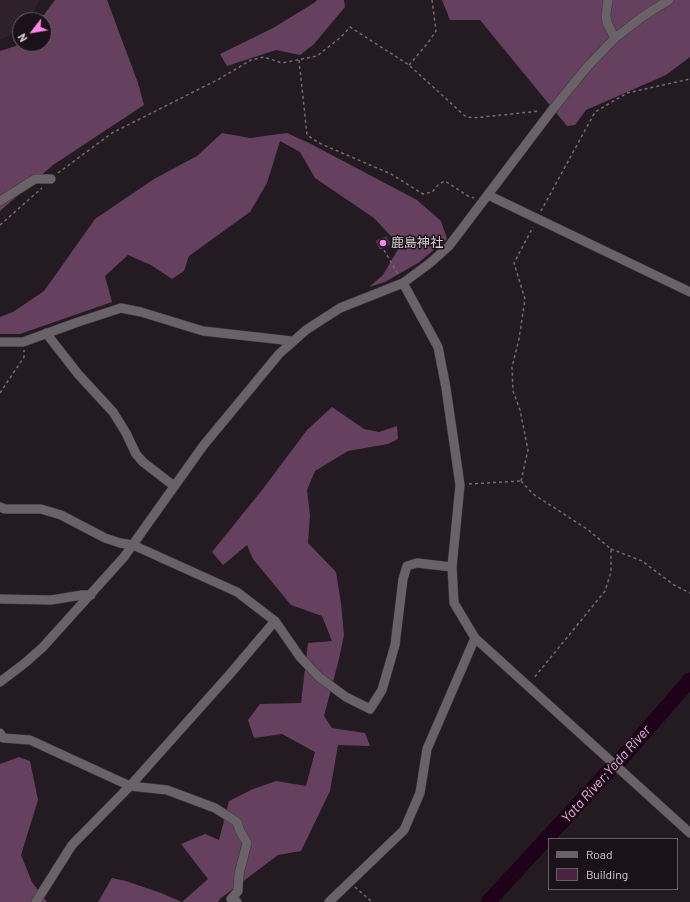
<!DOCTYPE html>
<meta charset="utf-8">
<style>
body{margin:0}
#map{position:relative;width:690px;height:902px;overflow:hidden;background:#231b21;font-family:Barlow,sans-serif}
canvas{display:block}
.legend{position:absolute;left:548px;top:838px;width:130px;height:52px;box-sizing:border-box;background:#1a1218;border:1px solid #655e64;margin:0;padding:5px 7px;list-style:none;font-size:12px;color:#d6d1d5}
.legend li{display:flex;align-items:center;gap:8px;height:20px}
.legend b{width:20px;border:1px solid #655e64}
.north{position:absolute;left:12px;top:12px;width:40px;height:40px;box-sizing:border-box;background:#1a1218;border:1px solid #655e64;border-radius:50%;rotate:239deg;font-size:11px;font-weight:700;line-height:16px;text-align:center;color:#d6d1d5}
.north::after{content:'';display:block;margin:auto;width:14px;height:18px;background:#fa87e6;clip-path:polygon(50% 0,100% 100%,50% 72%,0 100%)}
</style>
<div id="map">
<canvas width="690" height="902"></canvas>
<ul class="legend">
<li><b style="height:5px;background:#6b6168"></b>Road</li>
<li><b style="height:11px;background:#482441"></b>Building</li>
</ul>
<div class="north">N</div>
</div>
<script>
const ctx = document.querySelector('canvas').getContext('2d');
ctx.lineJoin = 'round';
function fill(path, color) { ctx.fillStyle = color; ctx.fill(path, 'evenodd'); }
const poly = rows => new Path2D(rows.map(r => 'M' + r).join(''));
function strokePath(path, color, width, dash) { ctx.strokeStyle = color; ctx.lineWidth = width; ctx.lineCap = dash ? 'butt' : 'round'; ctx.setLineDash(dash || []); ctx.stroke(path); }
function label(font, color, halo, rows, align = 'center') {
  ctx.font = font + ' Barlow,"Noto Sans JP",sans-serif'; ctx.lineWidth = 3; ctx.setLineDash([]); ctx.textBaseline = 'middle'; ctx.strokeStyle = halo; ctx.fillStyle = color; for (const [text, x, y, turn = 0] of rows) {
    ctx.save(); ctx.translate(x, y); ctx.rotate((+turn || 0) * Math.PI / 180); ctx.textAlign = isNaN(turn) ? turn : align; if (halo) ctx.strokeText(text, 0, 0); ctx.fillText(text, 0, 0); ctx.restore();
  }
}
const built = poly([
 [0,0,40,0,28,20,20,20,20,31,0,40]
]);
const forest = poly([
 [55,0,107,0,138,83,144,105,53,165,0,211,0,51,22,44,44,44,44,20,40,20],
 [317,0,344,0,345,7,314,44,300,55,276,50,227,66,220,54,273,28,314,3],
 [442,0,690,0,690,57,666,75,586,110,575,125,567,126,480,20,450,20],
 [222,133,250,138,287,133,309,143,417,200,441,221,447,239,418,263,385,282,369,287,383,275,400,246,374,218,315,178,300,152,280,141,267,183,250,212,189,256,184,271,172,279,151,265,128,255,105,276,112,302,20,334,0,334,0,317,13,312,44,291,95,219,154,179,197,156],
 [332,407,364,429,379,432,397,426,398,439,388,444,348,451,315,471,307,490,310,515,308,543,336,572,341,603,344,635,339,659,324,716,332,728,365,733,370,746,338,745,330,791,301,851,278,855,221,898,218,902,98,902,112,878,126,881,161,893,182,902,208,879,181,844,205,834,219,840,229,801,253,789,276,781,306,786,315,752,282,734,254,738,248,720,260,704,301,703,308,643,332,641,322,616,291,605,253,559,247,545,223,565,212,552,262,490,307,430],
 [19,757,30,761,38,800,21,855,32,882,47,902,0,902,0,764]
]);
const river = poly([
 [488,902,605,775,622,758,690,680]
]);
const building = poly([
 [386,237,390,244,380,249,376,241,386,237]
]);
const path = poly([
 [299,60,307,135,319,143,342,153,391,174,423,194,432,192,439,184,445,181,468,196,474,198],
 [409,65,427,44,436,31,432,0],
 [58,173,112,133,219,79,251,60,264,57,282,63,317,56,341,37,350,27,409,65,465,116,473,118,540,111],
 [541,211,595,112,627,93,690,79],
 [0,225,42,188],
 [384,250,399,276],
 [0,393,24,357,24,350],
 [521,481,528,450,520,410,513,391,512,367,519,339,525,299,514,263,533,227],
 [521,481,533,494,587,529,611,549,611,572,605,591,533,679],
 [469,484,521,481],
 [611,549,642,561,674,585,690,593],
 [355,887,372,902]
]);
const minor = poly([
 [608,0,606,15,607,23,615,38],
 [488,195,690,292],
 [0,201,35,179,51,179],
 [403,283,438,347,446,388,460,485,452,567,454,603,475,638,690,833],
 [46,333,78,374,113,412,126,433,136,454,143,462,174,486],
 [0,342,23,342,78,322,121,308,141,312,203,331,292,341],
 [0,507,5,509,41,509,61,515,105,538,120,543,133,545,237,592,275,621,300,657,319,677,346,697,370,709,382,690,395,645,403,579,407,566,417,563,452,567],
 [0,599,51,600,82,595,91,595],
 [0,682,25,663,43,647,124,557,203,446,279,354,306,330,340,308,403,283,430,263,449,246,552,110,588,66,615,38,642,17,669,0],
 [0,733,3,738,30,740,130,786,167,790,215,808,237,822,240,831,247,843,239,874,238,891,231,899,237,902],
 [36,902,72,845,130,786,230,674,275,621],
 [329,902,404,830,420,793,427,749,475,638]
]);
const markers = [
 [383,243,4,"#fa87e6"]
];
const poiNames = [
 ["鹿島神社",391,243]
];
const waterNames = [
 ["Yata River;Yada River",606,774,-48]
];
fill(built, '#2e212b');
fill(forest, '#66405f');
strokePath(river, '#1f011a', 15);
fill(building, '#482441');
strokePath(building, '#4d434a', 1);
strokePath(minor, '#3c373b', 10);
strokePath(path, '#736d72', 1.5, [3, 3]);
strokePath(minor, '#6b6168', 9);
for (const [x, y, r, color] of markers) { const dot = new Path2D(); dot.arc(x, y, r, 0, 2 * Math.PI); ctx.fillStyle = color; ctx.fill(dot); strokePath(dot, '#1a1218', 1.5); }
label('13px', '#d6d1d5', '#1a1218', poiNames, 'left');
label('italic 14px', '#eaa9dd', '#1a1218', waterNames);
</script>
